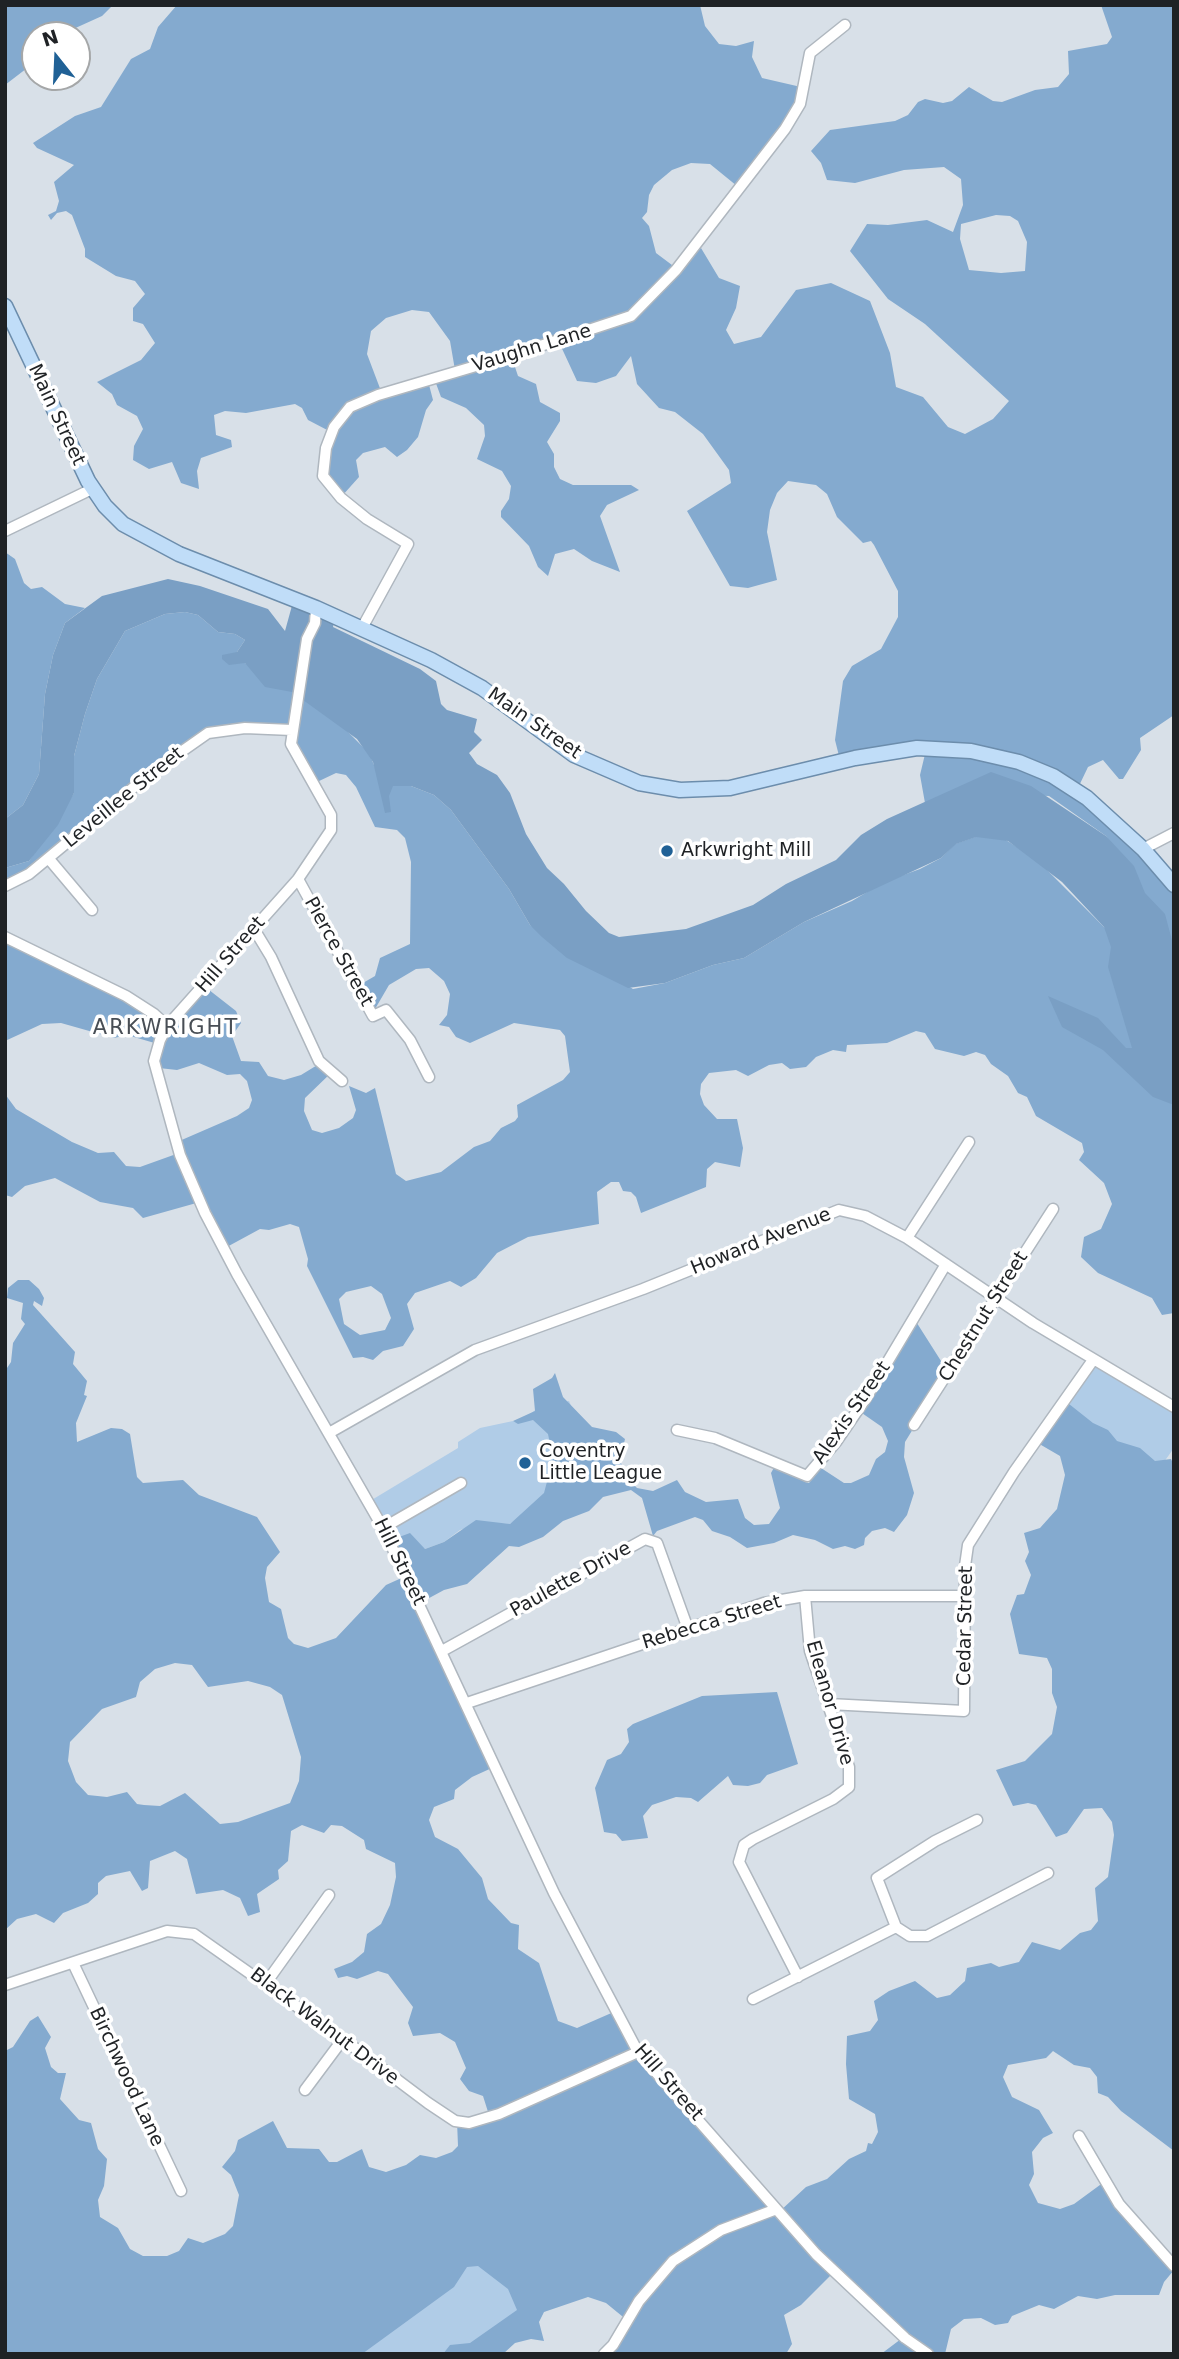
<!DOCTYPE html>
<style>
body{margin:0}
#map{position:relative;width:1179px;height:2359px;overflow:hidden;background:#d8e0e8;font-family:"DejaVu Sans",sans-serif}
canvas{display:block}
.frame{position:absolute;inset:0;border:7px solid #1f2225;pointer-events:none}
.north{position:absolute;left:21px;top:21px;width:70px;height:70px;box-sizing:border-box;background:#fff;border:2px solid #a5a7a8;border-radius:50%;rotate:342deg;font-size:19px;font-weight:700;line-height:28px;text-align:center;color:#1f2225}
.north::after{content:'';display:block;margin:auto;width:24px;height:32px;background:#206196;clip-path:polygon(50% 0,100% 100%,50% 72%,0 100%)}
</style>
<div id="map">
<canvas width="1179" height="2359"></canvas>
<div class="frame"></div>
<div class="north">N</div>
</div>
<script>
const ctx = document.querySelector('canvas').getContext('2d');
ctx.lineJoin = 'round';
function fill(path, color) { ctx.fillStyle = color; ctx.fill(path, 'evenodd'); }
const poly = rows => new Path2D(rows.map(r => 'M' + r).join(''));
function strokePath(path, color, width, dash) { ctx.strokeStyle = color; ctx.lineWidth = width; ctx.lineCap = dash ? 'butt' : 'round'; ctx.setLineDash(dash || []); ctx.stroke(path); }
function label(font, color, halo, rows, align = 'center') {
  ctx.font = font + ' "DejaVu Sans",sans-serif'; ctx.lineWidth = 7; ctx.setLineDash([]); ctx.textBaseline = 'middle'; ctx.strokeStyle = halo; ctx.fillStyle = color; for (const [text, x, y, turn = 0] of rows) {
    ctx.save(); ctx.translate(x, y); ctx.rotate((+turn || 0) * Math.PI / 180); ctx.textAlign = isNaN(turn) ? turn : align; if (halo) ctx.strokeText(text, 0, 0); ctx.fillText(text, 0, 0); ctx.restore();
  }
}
const green = poly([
 [1093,1360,1174,1407,1174,1448,1156,1473,1058,1408],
 [569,1401,598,1468,510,1524,483,1523,460,1530,444,1542,425,1549,391,1540,370,1501,458,1448,458,1442,480,1428,513,1421,518,1423,538,1408],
 [518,2213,534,2297,467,2354,320,2354]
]);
const forest = poly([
 [5,5,113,5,102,16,60,35,35,35,35,62,5,85],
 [177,5,700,5,705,26,719,44,736,46,754,41,752,57,762,78,801,87,799,105,737,186,710,164,691,163,672,170,654,185,649,195,647,212,642,218,649,226,656,253,676,268,698,243,719,278,740,286,736,308,726,330,734,344,761,337,796,290,831,283,870,301,890,353,896,387,923,397,948,427,965,434,993,419,1009,401,925,324,888,299,850,251,867,224,888,225,927,220,953,232,963,205,961,179,944,167,904,170,855,183,827,180,821,163,811,151,830,130,895,121,908,115,918,102,925,99,943,103,952,101,969,87,993,101,1002,102,1035,90,1058,87,1069,74,1068,51,1107,44,1112,37,1101,5,1174,5,1174,715,1140,738,1141,750,1123,779,1119,779,1103,760,1088,767,1077,790,1174,883,1174,956,1148,900,1106,836,1049,796,951,792,925,803,920,775,926,750,840,760,835,740,843,681,852,666,881,649,898,617,898,591,874,545,871,541,863,543,837,517,827,494,816,485,788,481,777,493,770,510,767,532,777,580,748,588,730,586,687,511,731,483,729,470,703,434,675,412,659,408,637,384,631,356,616,376,596,383,577,381,558,340,511,355,518,376,536,384,540,402,560,413,560,421,547,442,554,454,554,467,560,479,573,485,631,485,639,490,607,505,600,516,620,572,592,561,574,549,555,554,548,576,538,567,529,546,501,517,501,511,509,499,511,486,502,471,477,459,485,436,484,425,466,408,441,397,434,378,455,370,450,341,429,312,412,310,386,318,371,331,367,354,381,391,428,381,433,400,426,410,418,437,407,450,397,457,385,447,363,453,356,460,359,477,342,496,327,480,331,432,308,420,302,408,295,404,246,413,225,411,214,415,216,435,231,440,232,447,201,458,197,471,199,489,181,483,172,462,149,469,133,460,134,446,143,429,137,416,117,405,112,394,97,382,141,360,155,343,143,324,133,321,133,308,145,294,135,281,116,276,85,257,85,249,72,215,66,211,57,213,51,220,48,215,56,211,59,201,54,182,74,165,37,148,33,143,75,116,101,107,131,59,150,49,158,27],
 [996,215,1010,216,1018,221,1027,242,1025,271,1001,273,969,270,960,239,961,224],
 [5,552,15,559,24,583,31,589,42,587,65,604,85,608,65,623,53,655,45,694,39,774,23,805,5,819],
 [185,612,198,615,218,632,235,634,245,640,237,652,245,663,329,713,369,753,379,777,387,786,411,786,434,795,451,810,509,889,530,925,633,989,665,983,713,965,744,958,804,922,852,901,884,882,920,869,941,858,955,844,992,831,1037,860,1106,929,1112,943,1136,1066,1174,1098,1174,1313,1162,1315,1152,1298,1098,1273,1081,1257,1084,1237,1101,1229,1112,1204,1104,1183,1079,1160,1084,1152,1082,1143,1036,1116,1027,1097,1018,1093,1008,1076,991,1064,985,1055,976,1052,964,1056,935,1049,925,1033,916,1031,887,1043,847,1045,846,1052,833,1050,816,1057,806,1067,790,1069,782,1063,769,1065,748,1076,736,1070,709,1073,701,1084,700,1094,704,1105,717,1119,737,1119,743,1148,740,1167,715,1162,707,1169,706,1187,641,1213,636,1197,631,1192,623,1191,619,1182,611,1182,597,1192,599,1224,528,1237,497,1253,476,1278,461,1287,450,1281,415,1293,407,1304,414,1329,403,1346,383,1351,373,1360,363,1357,353,1358,307,1266,308,1259,299,1227,290,1224,269,1230,260,1229,225,1248,200,1202,143,1218,133,1208,100,1202,55,1178,25,1186,12,1197,5,1195,5,1094,16,1109,72,1142,98,1153,114,1152,126,1166,140,1167,179,1153,177,1142,237,1116,249,1108,252,1100,247,1081,240,1074,227,1075,199,1063,177,1070,159,1068,158,1044,127,1035,114,1038,61,1023,42,1024,5,1041,5,936,165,1023,204,986,236,1011,241,1023,232,1036,241,1061,259,1062,268,1076,284,1080,301,1075,319,1064,332,1072,305,1098,304,1111,312,1130,322,1133,339,1128,353,1118,356,1110,349,1086,366,1093,375,1088,396,1174,406,1181,441,1172,474,1147,490,1141,501,1128,515,1121,518,1117,517,1105,563,1080,570,1072,565,1036,560,1030,514,1023,470,1043,456,1037,449,1027,439,1025,447,1015,450,994,444,981,429,968,416,969,389,985,375,1009,356,987,375,976,380,958,410,944,411,862,405,838,397,830,375,827,356,787,346,775,336,773,317,782,301,764,293,731,207,733,50,858,5,885,5,868,29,861,74,793,74,756,85,714,97,679,125,631,165,614],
 [371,1286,382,1294,391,1318,385,1330,360,1335,344,1324,339,1299,346,1292],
 [18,1280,29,1280,39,1289,44,1298,42,1306,34,1301,33,1305,75,1352,73,1364,87,1381,84,1395,87,1396,76,1423,77,1442,111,1428,122,1429,130,1434,137,1477,143,1483,183,1480,199,1495,257,1517,280,1552,267,1567,265,1578,269,1602,281,1609,288,1638,294,1644,308,1648,336,1638,386,1585,406,1576,391,1540,410,1533,425,1549,444,1542,476,1520,510,1524,544,1493,553,1459,548,1434,533,1420,518,1424,513,1421,535,1411,533,1389,552,1378,555,1373,563,1397,592,1427,616,1432,625,1439,620,1461,629,1480,637,1488,653,1491,677,1480,685,1492,706,1502,738,1499,745,1518,754,1525,769,1524,780,1508,771,1473,776,1464,805,1482,809,1483,821,1468,844,1483,851,1483,869,1475,876,1459,885,1452,888,1441,882,1427,859,1411,915,1320,948,1372,905,1442,904,1457,914,1493,907,1515,894,1532,885,1528,872,1531,865,1538,864,1545,855,1549,845,1546,833,1549,815,1540,793,1535,774,1543,747,1548,730,1537,712,1531,703,1520,695,1517,657,1531,653,1536,642,1498,631,1490,603,1497,589,1511,563,1521,543,1537,519,1547,509,1546,467,1584,444,1590,420,1603,494,1767,472,1777,455,1790,454,1799,434,1807,429,1820,435,1837,458,1849,482,1878,488,1899,511,1923,519,1925,518,1949,539,1963,558,2021,577,2028,616,2011,635,2045,779,2212,806,2187,827,2179,849,2159,866,2151,868,2143,872,2144,878,2132,875,2114,849,2099,846,2064,847,2036,870,2031,878,2020,874,2001,889,1991,915,1981,937,1998,950,1995,965,1981,967,1968,991,1963,999,1967,1019,1962,1032,1942,1060,1950,1080,1933,1091,1930,1098,1921,1095,1888,1108,1877,1114,1835,1112,1822,1102,1808,1084,1809,1067,1833,1056,1837,1036,1805,1028,1803,1013,1806,996,1770,1025,1761,1052,1734,1057,1707,1052,1693,1052,1669,1047,1658,1019,1654,1010,1614,1017,1595,1024,1594,1031,1575,1025,1561,1029,1552,1024,1533,1040,1528,1057,1509,1065,1475,1060,1456,1036,1442,1064,1400,1093,1423,1108,1430,1117,1441,1140,1448,1155,1461,1171,1459,1174,1465,1174,2151,1121,2111,1108,2097,1098,2093,1097,2077,1090,2068,1074,2065,1053,2051,1046,2058,1008,2065,1003,2077,1012,2097,1039,2110,1053,2133,1043,2138,1032,2152,1034,2174,1029,2185,1038,2203,1060,2209,1074,2204,1104,2182,1174,2270,1164,2282,1159,2295,1115,2295,1097,2299,1078,2296,1054,2309,1039,2305,1012,2316,1008,2323,995,2325,981,2318,964,2319,951,2329,945,2354,881,2354,901,2339,834,2272,801,2305,784,2315,792,2344,786,2354,607,2354,628,2321,606,2303,588,2297,544,2312,539,2322,544,2341,531,2339,515,2343,503,2354,443,2354,450,2345,470,2343,517,2310,508,2289,478,2266,467,2267,454,2287,362,2354,5,2354,5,2051,13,2047,30,2021,38,2016,51,2037,45,2048,51,2067,58,2073,66,2073,60,2099,79,2120,91,2123,98,2149,107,2159,104,2186,98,2200,100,2217,118,2228,130,2249,143,2256,167,2256,179,2251,188,2238,203,2243,225,2234,233,2226,239,2195,231,2175,222,2167,235,2151,238,2140,273,2121,287,2148,319,2149,329,2162,337,2162,362,2149,369,2167,386,2172,406,2165,420,2155,436,2158,452,2152,458,2146,457,2121,489,2115,483,2096,469,2091,460,2079,466,2068,455,2042,440,2033,413,2036,408,2023,413,2007,388,1974,378,1971,357,1979,347,1976,338,1978,334,1969,352,1962,364,1952,367,1934,381,1924,390,1905,396,1877,395,1863,366,1849,364,1840,342,1826,331,1825,324,1833,302,1825,291,1831,288,1861,278,1870,279,1879,257,1894,260,1912,248,1916,240,1898,223,1890,196,1894,187,1859,175,1851,150,1861,148,1888,142,1891,130,1871,106,1876,98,1883,98,1894,88,1903,63,1913,54,1923,36,1914,17,1919,5,1930,5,1371,11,1362,13,1343,25,1324,21,1319,23,1303,7,1298,8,1288],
 [175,1663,192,1665,208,1687,248,1681,270,1687,282,1695,301,1757,299,1781,290,1803,238,1822,220,1824,185,1793,160,1806,144,1805,137,1804,127,1792,107,1797,88,1795,76,1782,68,1761,70,1742,102,1709,136,1697,140,1682,155,1669],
 [777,1692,798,1764,767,1775,760,1783,748,1786,733,1785,728,1776,698,1802,691,1798,676,1797,652,1805,643,1816,648,1838,622,1841,616,1834,604,1832,595,1788,607,1760,621,1754,629,1742,627,1729,633,1724,702,1696]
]);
const water = poly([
 [168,579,200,586,268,609,285,631,293,602,335,616,333,627,420,669,436,681,441,704,447,710,477,719,474,732,482,740,469,753,477,764,497,775,510,793,526,834,547,868,564,884,586,911,609,933,619,937,686,929,753,905,786,884,836,860,861,835,887,819,991,772,1031,786,1106,836,1134,866,1145,893,1165,914,1174,948,1174,1105,1153,1097,1103,1050,1062,1027,1048,996,1098,1018,1126,1048,1132,1048,1108,967,1111,947,1104,927,1062,882,1008,841,976,837,956,844,941,858,804,922,744,958,713,965,665,983,628,988,567,958,542,937,530,925,509,889,451,810,434,795,411,786,393,786,389,796,391,812,385,813,373,762,357,739,292,692,265,687,245,663,229,665,222,659,222,655,237,652,245,640,235,634,218,632,198,615,185,612,165,614,125,631,97,679,85,714,74,756,74,793,58,825,29,861,5,868,5,819,23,805,39,774,45,694,53,655,65,623,102,596]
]);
const minor = poly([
 [5,531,94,488],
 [316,608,315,623,307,639,291,744,331,815,331,830,298,879,167,1026,160,1040,154,1061,180,1155,205,1213,237,1274,383,1528,554,1893,638,2052,816,2254,905,2338,928,2354],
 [362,628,408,544,367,519,341,498,323,476,326,448,334,427,350,407,378,395,513,355,631,316,676,270,785,129,800,104,810,53,845,25],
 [1143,849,1174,833],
 [49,859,92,910],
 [298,879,373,1016,386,1010,410,1040,429,1077],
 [5,886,29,874,151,773,208,733,245,728,292,730],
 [254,929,271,957,319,1061,342,1081],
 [5,937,126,996,154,1014,167,1026],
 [907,1238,969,1142],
 [914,1425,1053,1209],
 [677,1430,715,1438,807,1476,836,1442,866,1398,946,1264],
 [329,1433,475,1350,643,1289,839,1210,865,1216,907,1238,1033,1323,1174,1407],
 [383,1528,461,1483],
 [442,1651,645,1539,657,1543,688,1629],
 [467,1703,764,1603,805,1596,966,1596],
 [829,1704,964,1711,965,1566,968,1545,1014,1472,1093,1360],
 [977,1820,935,1841,877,1878,896,1927,910,1936,927,1936,1048,1873],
 [73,1963,181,2191],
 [798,1977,739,1862,744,1845,753,1839,833,1799,849,1787,849,1767,810,1651,805,1596],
 [266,1983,329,1895],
 [5,1985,167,1931,194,1934,343,2039,428,2103,455,2121,469,2123,499,2114,638,2052],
 [753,1999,896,1927],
 [305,2090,343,2039],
 [1079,2136,1119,2204,1174,2266],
 [604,2354,613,2345,639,2301,673,2261,721,2230,774,2210]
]);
const major = poly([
 [5,306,88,481,105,506,123,524,179,554,316,608,431,660,482,688,574,755,639,783,680,790,730,788,855,758,917,748,971,751,1019,762,1053,776,1087,798,1143,849,1174,885]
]);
const markers = [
 [667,851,7,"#206196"],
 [525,1463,7,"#206196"]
];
const streetNames = [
 ["Vaughn Lane",532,349,-17],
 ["Main Street",56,415,65],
 ["Main Street",534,724,35],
 ["Leveillee Street",124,798,-39],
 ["Pierce Street",338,952,61],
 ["Hill Street",231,955,-49],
 ["Howard Avenue",761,1242,-22],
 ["Chestnut Street",984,1317,-58],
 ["Alexis Street",852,1413,-55],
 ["Hill Street",399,1562,64],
 ["Paulette Drive",571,1580,-29],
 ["Rebecca Street",712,1623,-17],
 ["Cedar Street",966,1626,-89],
 ["Eleanor Drive",829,1703,74],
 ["Black Walnut Drive",324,2027,37],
 ["Birchwood Lane",126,2077,65],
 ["Hill Street",668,2083,49]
];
const poiNames = [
 ["Arkwright Mill",681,851],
 ["Coventry",539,1452],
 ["Little League",539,1474]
];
const neighbourhoodNames = [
 ["ARKWRIGHT",166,1029]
];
fill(green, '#b0cce7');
fill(forest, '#84aacf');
fill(water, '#7a9fc4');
strokePath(minor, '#afb7bf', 13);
strokePath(major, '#6c8dac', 17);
strokePath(minor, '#fff', 10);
strokePath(major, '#c0ddf8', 14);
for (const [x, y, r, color] of markers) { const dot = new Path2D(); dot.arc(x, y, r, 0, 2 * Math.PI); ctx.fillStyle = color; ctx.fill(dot); strokePath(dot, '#fff', 2.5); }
label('19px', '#1f2225', '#fff', streetNames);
label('19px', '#1f2225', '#fff', poiNames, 'left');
ctx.letterSpacing = '2px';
label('21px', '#484e55', '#fff', neighbourhoodNames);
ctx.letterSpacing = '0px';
</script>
